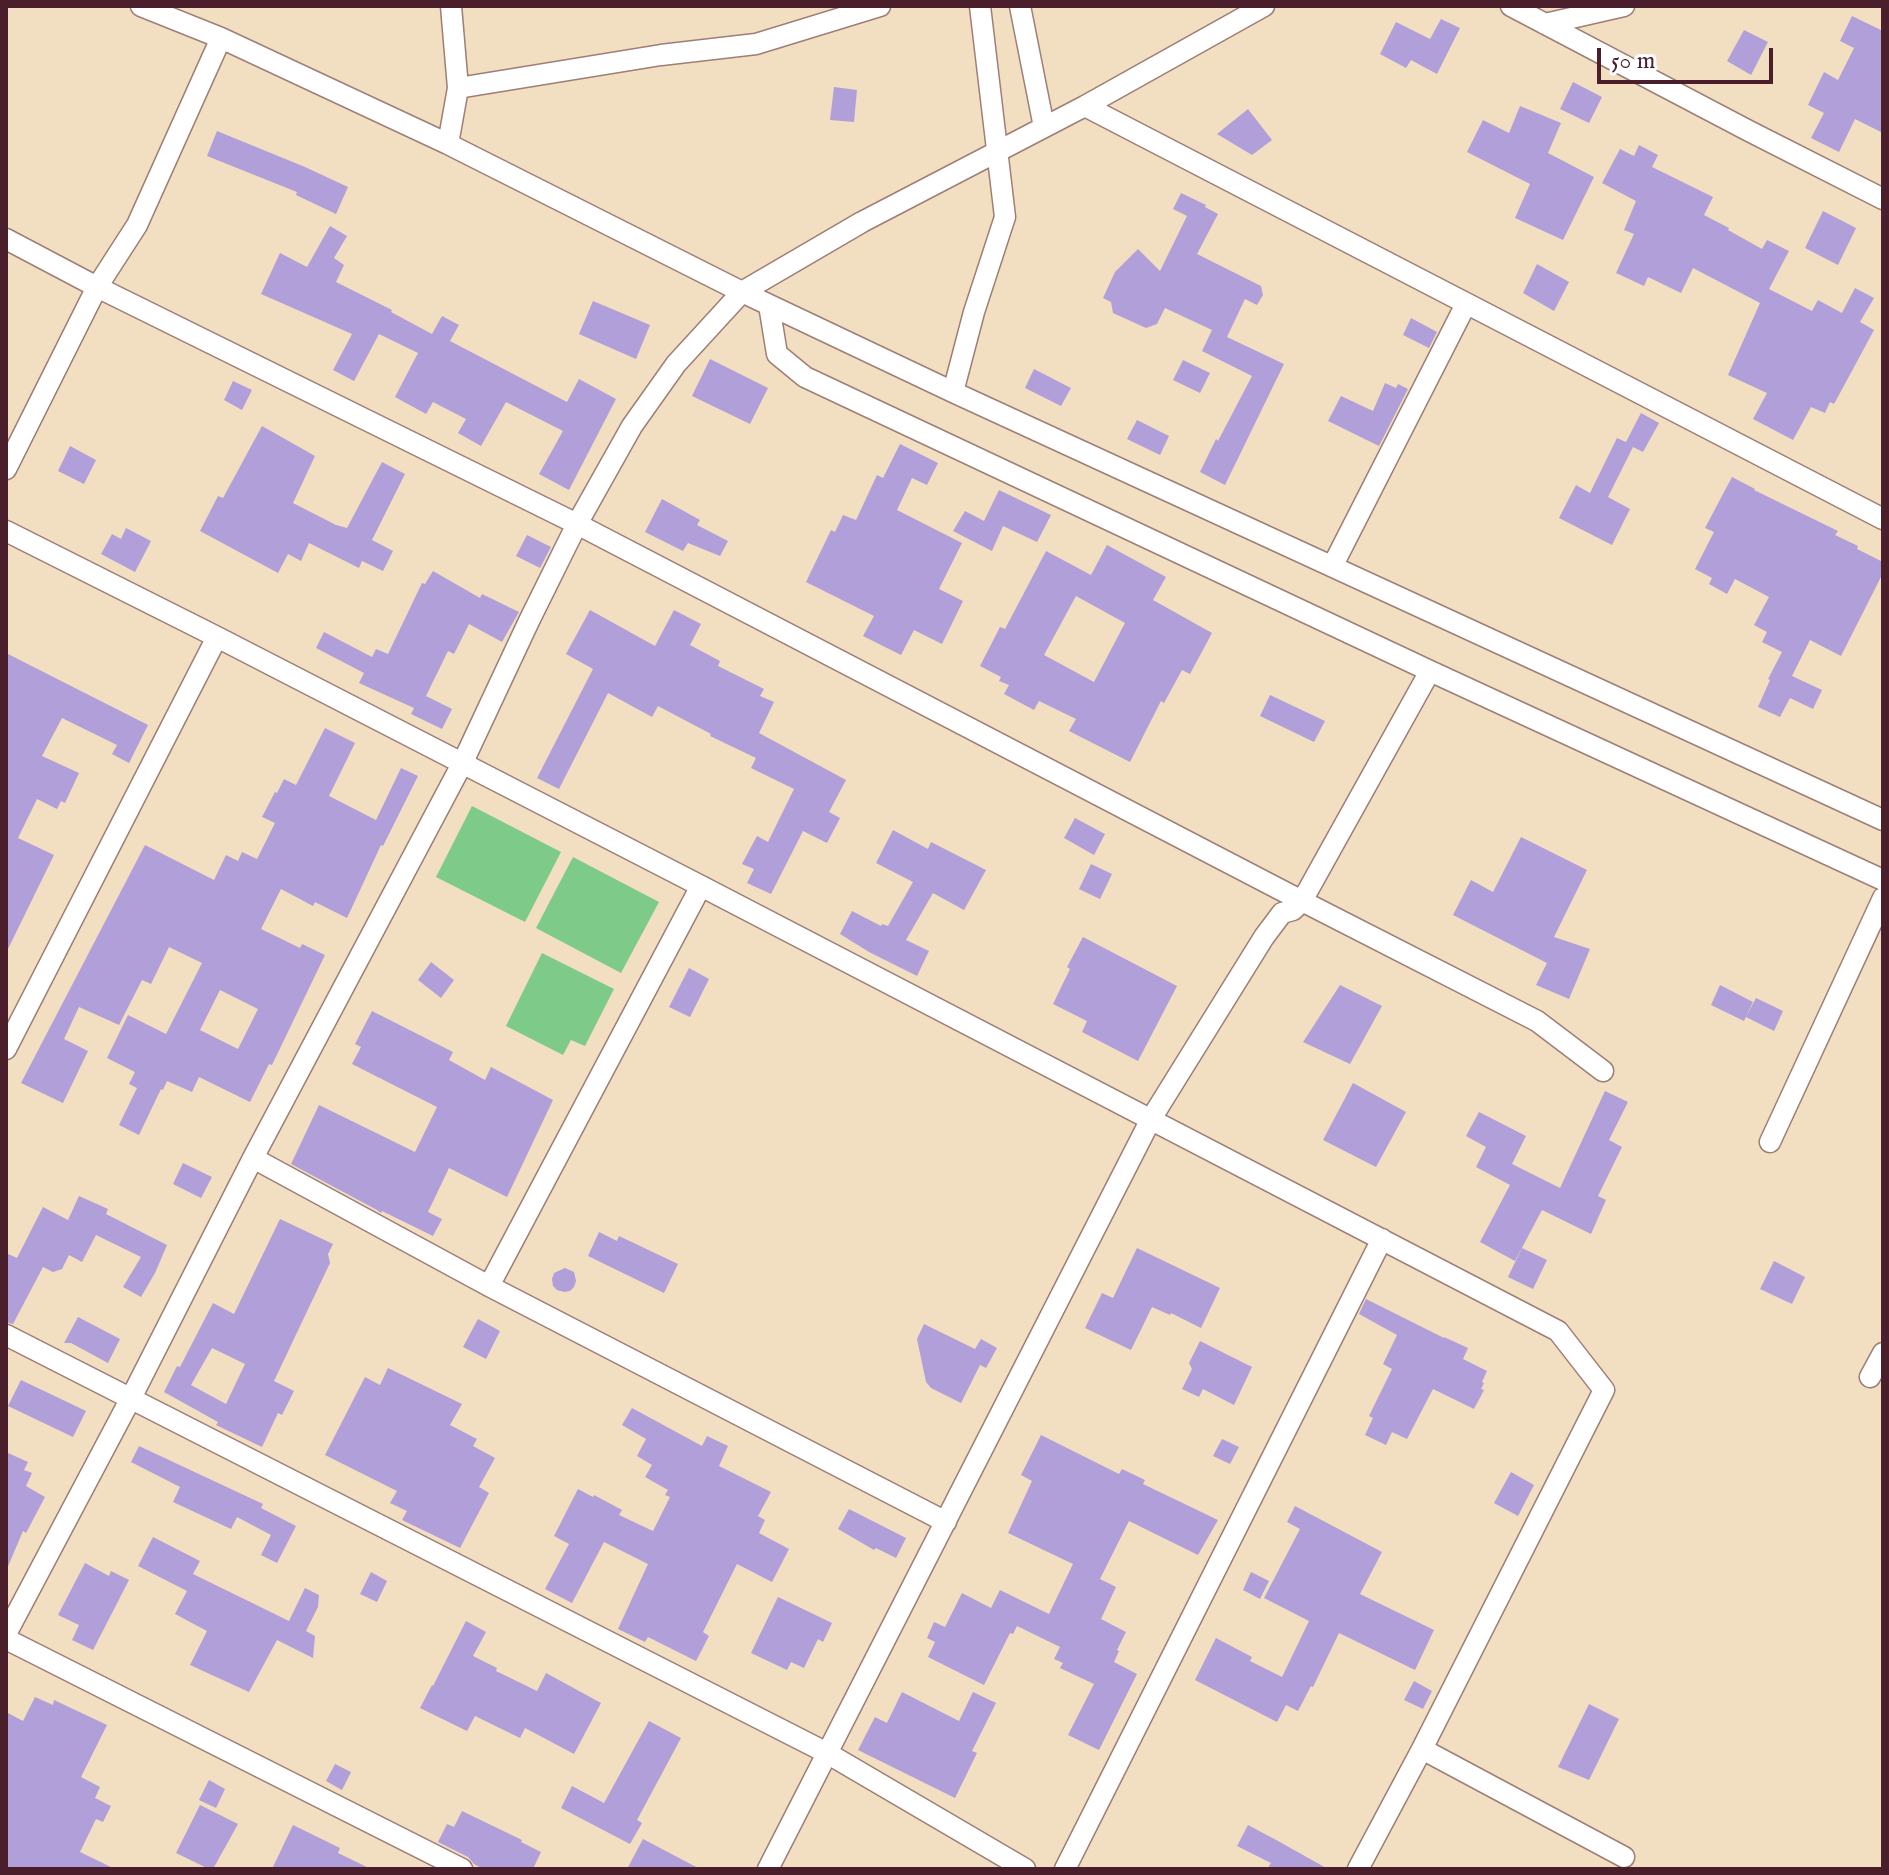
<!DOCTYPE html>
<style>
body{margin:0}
#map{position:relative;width:1889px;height:1875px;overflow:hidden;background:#f2dec0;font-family:"IM FELL English",serif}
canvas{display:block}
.frame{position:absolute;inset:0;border:8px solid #4a1f2b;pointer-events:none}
.scale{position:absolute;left:1597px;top:48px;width:176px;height:36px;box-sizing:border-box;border:4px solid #4a1f2b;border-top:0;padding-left:10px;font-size:24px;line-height:28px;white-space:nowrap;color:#4a1f2b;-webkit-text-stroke:6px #fff;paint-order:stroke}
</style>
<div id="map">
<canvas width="1889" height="1875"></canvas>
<div class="frame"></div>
<div class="scale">50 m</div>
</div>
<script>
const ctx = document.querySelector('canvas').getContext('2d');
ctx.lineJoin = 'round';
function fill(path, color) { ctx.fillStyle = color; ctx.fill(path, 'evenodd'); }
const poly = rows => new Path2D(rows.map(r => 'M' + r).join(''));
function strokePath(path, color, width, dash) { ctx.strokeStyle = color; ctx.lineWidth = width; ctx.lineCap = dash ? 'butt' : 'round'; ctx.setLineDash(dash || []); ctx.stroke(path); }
const green = poly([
 [472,806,561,852,525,922,436,877],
 [573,857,659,902,621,973,536,928],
 [542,953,614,989,585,1046,571,1040,563,1055,506,1026]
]);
const building = poly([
 [1852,16,1883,31,1883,133,1855,119,1839,152,1811,138,1824,113,1808,105,1824,72,1838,80,1854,48,1840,41],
 [1441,19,1460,28,1437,74,1411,60,1406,68,1380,54,1396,22,1430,39],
 [1744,30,1768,42,1751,75,1727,61],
 [1573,82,1602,97,1589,123,1560,109],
 [834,87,857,90,854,122,830,120],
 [1520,106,1561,123,1548,153,1594,177,1563,240,1515,218,1530,184,1467,152,1483,120,1509,133],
 [1248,109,1272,140,1252,155,1217,134],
 [217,131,305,167,348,187,336,214,296,195,297,192,207,156],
 [1639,145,1658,155,1652,167,1713,197,1704,215,1729,228,1728,230,1762,249,1767,240,1789,251,1769,289,1812,311,1818,300,1842,313,1855,288,1874,298,1860,322,1874,330,1846,382,1834,404,1830,402,1825,413,1811,407,1793,440,1753,419,1767,393,1728,375,1760,303,1693,268,1681,293,1648,277,1644,286,1616,273,1634,234,1624,230,1636,201,1602,183,1620,149,1634,156],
 [1181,193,1206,205,1205,207,1218,214,1197,254,1261,286,1263,295,1257,305,1245,299,1227,337,1284,364,1225,485,1200,472,1216,439,1218,441,1252,376,1202,351,1212,330,1165,308,1157,324,1146,328,1113,313,1111,302,1103,298,1115,272,1138,249,1160,271,1187,216,1173,209],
 [1823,211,1856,228,1838,265,1805,248],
 [330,226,347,236,334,258,344,265,336,282,392,310,391,312,432,334,442,316,459,325,450,341,567,402,579,379,616,399,569,490,539,474,563,431,506,402,481,446,458,433,466,419,433,402,426,414,395,397,418,353,379,334,354,381,333,370,352,334,261,294,280,253,307,267],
 [1537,264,1569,282,1554,311,1523,293],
 [593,301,650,325,636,359,579,334],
 [1411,318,1437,332,1429,348,1403,335],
 [710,359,768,388,750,424,692,396],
 [1183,360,1210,373,1200,393,1173,380],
 [1034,369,1071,388,1061,406,1025,388],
 [233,381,252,390,242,410,224,400],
 [1385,383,1396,388,1398,384,1408,389,1379,446,1328,421,1341,396,1373,411],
 [1641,413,1659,423,1643,452,1633,447,1608,497,1630,509,1612,545,1559,518,1576,485,1590,493,1617,438,1626,442],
 [1137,420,1169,436,1160,455,1127,439],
 [262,426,315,456,293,503,336,525,347,528,382,462,405,474,372,540,393,551,383,571,362,561,359,568,309,543,301,561,288,554,278,573,200,531,218,496,223,498],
 [900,444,938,463,927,485,912,478,897,510,962,543,939,589,963,601,942,644,914,630,901,655,863,636,874,616,806,582,831,530,835,532,843,515,856,520,877,475,883,478],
 [70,446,96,460,84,484,58,471],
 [1732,477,1755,489,1754,490,1838,531,1835,535,1858,546,1857,549,1883,562,1883,573,1841,656,1810,640,1792,676,1822,690,1813,709,1790,698,1780,717,1758,707,1770,680,1768,679,1782,652,1762,642,1767,632,1754,625,1769,597,1735,579,1727,594,1709,584,1712,578,1695,569,1714,532,1705,528],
 [999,490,1051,515,1037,542,1003,526,992,551,953,531,965,511,984,521],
 [662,499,700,520,697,525,728,541,720,556,688,543,683,551,645,532],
 [126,528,151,541,135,572,101,554,112,534,121,539],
 [527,535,551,547,540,568,516,556],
 [1107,545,1166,577,1153,600,1212,633,1190,674,1182,670,1164,703,1161,701,1130,762,1069,731,1076,719,1039,701,1034,710,1004,694,1009,685,999,681,1001,677,980,666,1000,627,1005,629,1046,551,1091,575],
 [1076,596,1125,623,1094,682,1044,655],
 [433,571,480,598,482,594,519,612,502,642,469,624,454,654,448,651,426,696,452,709,442,729,411,714,414,708,359,683,364,673,316,648,324,632,372,657,376,649,388,654,422,583,425,584],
 [590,610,655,646,674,610,701,624,690,645,720,661,718,666,764,689,760,696,774,702,759,733,846,780,829,812,840,818,827,843,803,831,771,894,747,883,754,869,742,864,757,836,768,842,794,789,751,768,756,758,710,736,711,734,658,706,652,717,608,693,559,789,537,778,593,669,566,654],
 [6,653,148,725,129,763,112,754,117,745,62,718,42,756,79,773,65,803,61,801,57,809,37,799,18,838,54,855,6,953],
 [1270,695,1325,721,1314,742,1260,716],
 [325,728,355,743,329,796,376,820,401,768,418,776,383,846,381,845,347,918,315,902,313,906,281,889,261,929,300,948,302,944,325,955,272,1065,269,1064,250,1102,199,1077,192,1092,167,1081,163,1090,161,1089,139,1135,119,1125,137,1088,129,1084,135,1072,107,1058,128,1015,166,1034,202,963,169,947,151,984,142,980,119,1025,79,1007,64,1039,88,1051,63,1103,21,1083,145,845,214,880,226,855,238,861,242,852,257,859,275,823,262,817,275,792,277,793,284,779,296,785],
 [220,990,258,1009,238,1049,200,1030],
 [1075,818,1105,834,1094,855,1064,838],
 [893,830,928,849,931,842,986,870,964,910,933,893,906,940,929,951,917,976,869,952,840,934,852,911,881,926,882,924,888,926,913,882,876,863],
 [1521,837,1587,870,1554,937,1590,949,1569,999,1536,985,1547,963,1453,915,1471,880,1493,892],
 [1091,864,1112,874,1100,899,1079,889],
 [1083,937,1177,986,1138,1061,1082,1032,1087,1021,1053,1004,1070,969,1067,967],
 [431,962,454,980,441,998,418,980],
 [689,968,709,979,690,1017,669,1007],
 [1340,985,1382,1006,1350,1064,1303,1042],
 [1720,985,1753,1002,1744,1021,1711,1005],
 [1756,998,1783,1011,1774,1031,1746,1017],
 [372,1011,453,1052,449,1060,485,1080,491,1067,553,1100,507,1197,449,1168,428,1212,442,1219,433,1236,382,1211,381,1213,377,1210,291,1164,319,1105,415,1152,437,1107,352,1064,361,1047,355,1044],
 [1353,1083,1406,1112,1376,1167,1323,1140],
 [1605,1091,1628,1102,1609,1140,1622,1147,1598,1196,1606,1200,1591,1234,1542,1210,1515,1261,1480,1242,1510,1185,1476,1167,1486,1147,1466,1136,1479,1112,1526,1136,1512,1164,1560,1188],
 [183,1163,212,1177,201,1198,173,1184],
 [79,1196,108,1209,106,1214,167,1245,155,1273,141,1297,123,1287,141,1257,96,1235,82,1262,69,1255,62,1269,53,1272,43,1267,13,1324,6,1322,6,1253,17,1258,43,1207,68,1220],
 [280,1219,333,1244,328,1254,330,1263,274,1381,294,1391,282,1415,278,1413,262,1447,216,1425,218,1422,164,1392,177,1366,180,1367,213,1303,234,1314],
 [212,1348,245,1364,226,1404,191,1385],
 [599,1232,617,1241,619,1236,678,1264,664,1293,588,1256],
 [1137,1248,1220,1288,1201,1328,1171,1313,1170,1315,1152,1307,1131,1350,1085,1328,1102,1293,1113,1298],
 [1522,1248,1547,1260,1533,1289,1508,1277],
 [1774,1261,1805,1277,1792,1304,1760,1289],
 [565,1268,574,1272,576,1281,574,1287,570,1291,564,1292,557,1290,553,1286,552,1279,554,1273],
 [1366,1299,1444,1338,1444,1337,1468,1348,1463,1359,1487,1371,1482,1382,1484,1383,1481,1389,1484,1390,1474,1409,1433,1389,1407,1439,1392,1432,1386,1445,1365,1435,1373,1418,1369,1416,1392,1369,1383,1364,1397,1335,1359,1314],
 [78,1317,120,1339,108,1363,71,1343,64,1343],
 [478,1319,500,1331,486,1359,463,1347],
 [924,1324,975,1349,981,1339,997,1348,986,1368,980,1365,961,1403,931,1388,926,1382,917,1339],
 [1200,1341,1252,1367,1234,1405,1203,1389,1199,1397,1182,1389,1192,1369,1189,1363],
 [388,1368,462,1404,450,1425,477,1439,473,1446,495,1458,479,1487,489,1493,460,1548,402,1520,407,1511,390,1503,397,1491,325,1455,365,1377,380,1385],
 [21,1380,86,1411,73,1437,8,1406],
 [632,1408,702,1446,707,1436,728,1446,719,1466,771,1492,758,1516,765,1520,759,1533,789,1549,772,1582,737,1564,703,1632,709,1636,696,1661,648,1637,645,1642,618,1629,648,1564,604,1542,572,1603,545,1589,569,1544,554,1536,578,1489,593,1497,594,1495,622,1510,619,1515,653,1531,670,1497,665,1495,668,1490,645,1477,652,1465,637,1456,646,1439,622,1425],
 [1041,1435,1119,1474,1122,1469,1145,1480,1143,1484,1218,1520,1198,1555,1129,1521,1100,1579,1116,1587,1101,1619,1126,1632,1117,1650,1119,1651,1114,1662,1137,1674,1099,1750,1068,1735,1094,1684,1060,1668,1063,1663,1054,1659,1060,1647,1017,1626,1013,1634,1010,1633,984,1685,928,1657,935,1642,927,1638,934,1622,945,1627,962,1593,991,1608,1000,1590,1049,1614,1073,1564,1008,1533,1032,1481,1021,1475],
 [1222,1439,1239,1447,1230,1464,1213,1456],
 [139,1446,263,1504,261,1508,296,1526,277,1563,261,1555,271,1535,237,1517,231,1529,173,1502,180,1487,131,1462],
 [6,1452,28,1462,24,1470,32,1473,26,1486,45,1497,26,1533,23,1531,6,1571],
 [1511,1472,1534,1485,1518,1516,1494,1503],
 [1295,1506,1382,1552,1360,1594,1434,1630,1415,1670,1339,1633,1313,1687,1311,1686,1298,1711,1286,1705,1277,1722,1195,1680,1216,1638,1252,1657,1250,1661,1282,1677,1309,1621,1264,1598,1300,1529,1287,1522],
 [849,1509,906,1538,896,1558,876,1548,874,1550,838,1529],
 [153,1537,200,1561,193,1574,289,1621,305,1588,319,1595,318,1607,306,1631,315,1636,313,1658,277,1640,249,1692,190,1665,207,1631,175,1614,187,1591,138,1566],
 [85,1563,109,1576,111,1571,129,1580,93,1650,72,1640,79,1625,58,1615],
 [371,1572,387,1581,377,1602,360,1594],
 [1251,1572,1269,1581,1260,1599,1243,1590],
 [778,1597,832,1623,823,1642,818,1639,804,1668,791,1662,787,1670,751,1653],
 [466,1621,486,1632,473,1656,497,1668,496,1671,537,1691,546,1673,601,1703,574,1754,525,1728,520,1738,475,1716,467,1731,420,1708,432,1685,433,1686],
 [1414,1681,1432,1691,1423,1709,1404,1700],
 [902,1692,959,1721,973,1692,996,1703,972,1751,977,1753,955,1798,858,1750,875,1717,887,1723],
 [35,1697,53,1705,54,1700,107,1725,81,1777,100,1787,95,1798,111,1806,103,1822,96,1819,80,1852,115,1869,6,1869,6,1712,23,1721],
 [1589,1704,1619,1719,1589,1780,1558,1767],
 [649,1721,681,1738,637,1820,642,1823,630,1844,561,1808,572,1786,604,1803],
 [335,1764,351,1772,342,1790,326,1781],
 [209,1780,225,1789,216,1808,199,1800],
 [200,1805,238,1824,213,1869,209,1869,176,1853],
 [462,1811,522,1840,521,1842,541,1852,533,1869,483,1869,474,1864,468,1857,438,1842,447,1824,454,1827],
 [293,1825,340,1848,338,1853,371,1869,272,1869],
 [1248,1825,1278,1841,1328,1869,1267,1869,1271,1863,1237,1846],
 [643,1839,700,1869,627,1869]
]);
const street = poly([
 [141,6,221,38,448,144,742,292,953,392,1883,820],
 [451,6,458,88],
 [1020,6,1044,127],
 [1511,6,1749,131,1883,199],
 [1545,24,1624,6],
 [1085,106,1883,519],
 [448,144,458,88,661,55,756,44,880,6],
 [6,239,97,287,577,524,1302,901,1537,1021,1603,1071],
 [769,305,777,354,805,377,1430,671,1883,880],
 [953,392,974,312,1005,217,980,6],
 [6,469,97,287,137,225,221,38],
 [6,531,217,637,701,886,1558,1331,1604,1390,1422,1749,1358,1869],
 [1333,565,1466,304],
 [6,1049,217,637],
 [1770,1142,1883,898],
 [253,1158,489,1286,946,1522],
 [489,1286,701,886],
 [6,1335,827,1753,1025,1869],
 [1870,1377,1883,1353],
 [6,1634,131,1398,253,1158,462,764,529,621,577,524,632,426,676,364,742,292,862,222,1085,106,1264,6],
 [6,1639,462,1869],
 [1422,1749,1624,1857],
 [768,1869,1151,1119,1264,937,1282,913,1293,910,1302,901,1430,671],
 [1065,1869,1382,1239]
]);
fill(green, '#7ecb89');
fill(building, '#b19fd9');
strokePath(street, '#9e7e76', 23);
strokePath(street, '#fff', 20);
</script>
